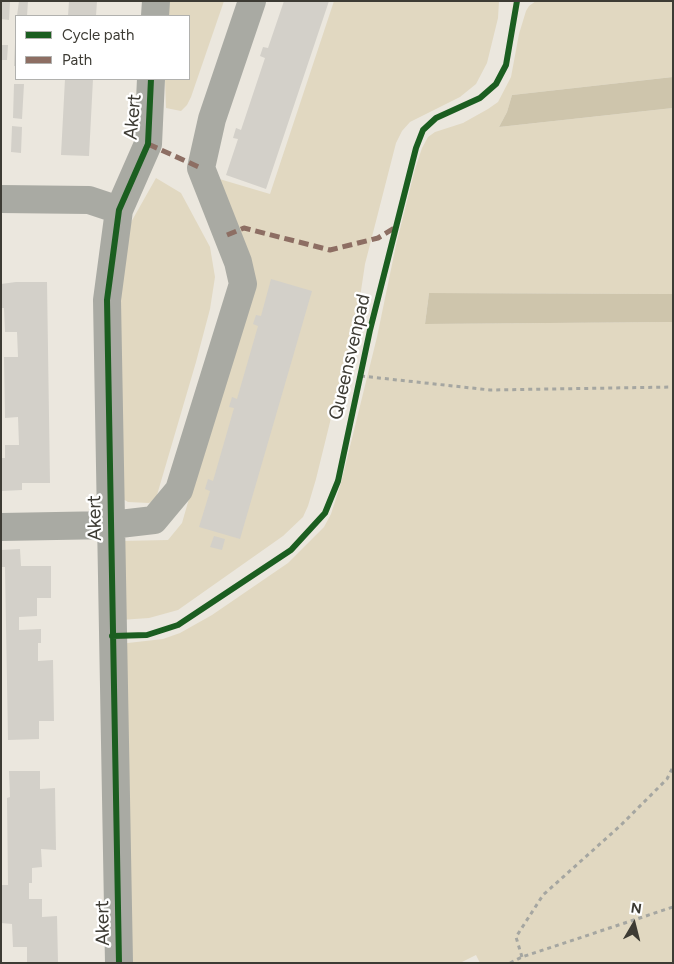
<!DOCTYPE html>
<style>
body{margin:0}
#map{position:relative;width:674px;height:964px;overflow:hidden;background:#ebe7de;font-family:Figtree,sans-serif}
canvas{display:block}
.frame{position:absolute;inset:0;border:2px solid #3d3b34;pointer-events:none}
.legend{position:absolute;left:15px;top:15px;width:175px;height:65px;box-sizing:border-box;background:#fff;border:1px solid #b1b1ae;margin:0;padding:6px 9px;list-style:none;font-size:15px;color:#3d3b34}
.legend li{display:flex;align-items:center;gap:10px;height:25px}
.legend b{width:25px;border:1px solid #b1b1ae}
.north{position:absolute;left:609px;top:899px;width:50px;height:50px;-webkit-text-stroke:4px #fff;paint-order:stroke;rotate:8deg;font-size:14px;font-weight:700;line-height:20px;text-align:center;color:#3d3b34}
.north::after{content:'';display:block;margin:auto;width:18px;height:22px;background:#3d3b34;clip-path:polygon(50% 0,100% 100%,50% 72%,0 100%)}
</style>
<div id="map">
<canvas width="674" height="964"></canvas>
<div class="frame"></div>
<ul class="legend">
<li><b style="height:6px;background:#1b5e20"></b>Cycle path</li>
<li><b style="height:6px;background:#8d6e63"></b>Path</li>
</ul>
<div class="north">N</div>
</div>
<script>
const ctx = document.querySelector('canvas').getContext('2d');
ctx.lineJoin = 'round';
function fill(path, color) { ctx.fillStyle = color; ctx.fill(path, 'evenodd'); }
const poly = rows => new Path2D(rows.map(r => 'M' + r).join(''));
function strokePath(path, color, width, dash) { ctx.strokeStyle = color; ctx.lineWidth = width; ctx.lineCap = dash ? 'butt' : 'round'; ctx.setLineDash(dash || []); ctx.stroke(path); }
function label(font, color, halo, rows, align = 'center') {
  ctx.font = font + ' Figtree,sans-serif'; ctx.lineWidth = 4.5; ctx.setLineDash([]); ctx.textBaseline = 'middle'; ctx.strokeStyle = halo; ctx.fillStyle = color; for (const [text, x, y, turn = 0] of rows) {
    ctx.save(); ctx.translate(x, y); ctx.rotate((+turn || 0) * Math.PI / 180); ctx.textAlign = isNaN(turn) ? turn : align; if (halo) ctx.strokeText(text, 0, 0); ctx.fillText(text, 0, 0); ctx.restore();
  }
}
const green = poly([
 [168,1,224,1,191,97,187,105,181,111,166,108,165,79,189,79,189,16,167,16],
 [334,1,499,1,498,18,487,63,476,84,460,97,410,122,402,131,396,143,365,264,359,304,316,479,308,506,303,517,283,536,178,610,149,618,120,620,121,541,168,540,182,523,253,276,216,178,270,194],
 [536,1,673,1,673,77,512,95,507,112,499,127,673,108,673,294,429,293,425,324,673,322,673,963,480,963,476,955,460,963,125,963,119,644,163,639,180,633,212,615,288,563,324,527,331,514,341,483,377,337,396,245,415,169,422,148,428,137,435,132,463,123,488,109,498,102,511,77,519,34,526,11,529,6],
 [156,178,181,193,210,247,215,277,210,309,196,362,157,495,154,500,149,503,128,502,123,499,119,468,121,240]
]);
const forest = poly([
 [673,77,673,108,499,127,507,112,512,95],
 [429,293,673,294,673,322,425,324]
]);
const building = poly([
 [1,1,10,2,9,20,1,19],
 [19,1,28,1,27,16,17,16],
 [69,1,97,1,96,16,68,16],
 [284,1,329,1,266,189,226,175,238,139,233,138,236,128,241,130,265,58,260,56,263,47,268,48],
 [15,43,16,43,16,66,14,66],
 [1,45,8,45,7,60,1,60],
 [65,79,93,79,89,156,61,155],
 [14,84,24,84,22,119,13,118],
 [12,126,22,127,21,153,11,152],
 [271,279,312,291,240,539,199,527,210,491,205,489,208,479,213,481,234,408,229,407,232,397,237,399,258,326,253,324,256,315,261,316],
 [16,282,47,282,50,483,22,483,22,490,2,491,1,458,5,458,5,445,19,445,18,417,5,418,4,357,18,357,17,332,5,332,4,308,1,308,1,284],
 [214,536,225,539,222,550,210,547],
 [20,549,21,566,51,566,51,598,37,598,37,616,19,617,19,630,41,629,41,643,38,643,38,661,53,660,54,721,39,721,39,739,8,740,5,567,1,567,1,550],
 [9,771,40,771,40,789,55,788,56,850,41,849,42,867,32,868,32,883,29,883,29,899,42,899,42,917,57,916,58,963,27,963,27,947,13,947,12,924,1,923,1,885,8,885,7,798,10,797]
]);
const path = poly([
 [361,376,490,390,673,387],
 [522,957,516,937,543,895,620,826,667,779,673,767],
 [510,963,522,957,673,907]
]);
const street = poly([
 [155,16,156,1],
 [1,199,89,200,119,210],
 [1,527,111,525,154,520,179,490,243,284,238,262,201,168,212,119,252,1],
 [119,963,107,300,119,210,148,144,151,79]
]);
const quiet = poly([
 [148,144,201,168],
 [227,235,244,228,330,250,378,238,396,227]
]);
const cycleway = poly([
 [112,636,147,635,178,625,291,550,325,513,338,481,370,330,416,148,423,130,436,118,480,98,496,84,506,65,517,1],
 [119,963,107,300,119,210,148,144,151,79]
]);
const streetNames = [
 ["Akert",133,117,-85],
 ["Queensvenpad",350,357,-77],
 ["Akert",95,518,-91],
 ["Akert",103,923,-91]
];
fill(green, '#e1d8c1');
fill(forest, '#cec5ac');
fill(building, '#d3d0c9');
strokePath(path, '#a5a6a1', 3, [4, 4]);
strokePath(street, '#a9aaa3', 28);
strokePath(quiet, '#8d6e63', 5, [10, 5]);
strokePath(cycleway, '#1b5e20', 6);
label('19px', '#3d3b34', '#fff', streetNames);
</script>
